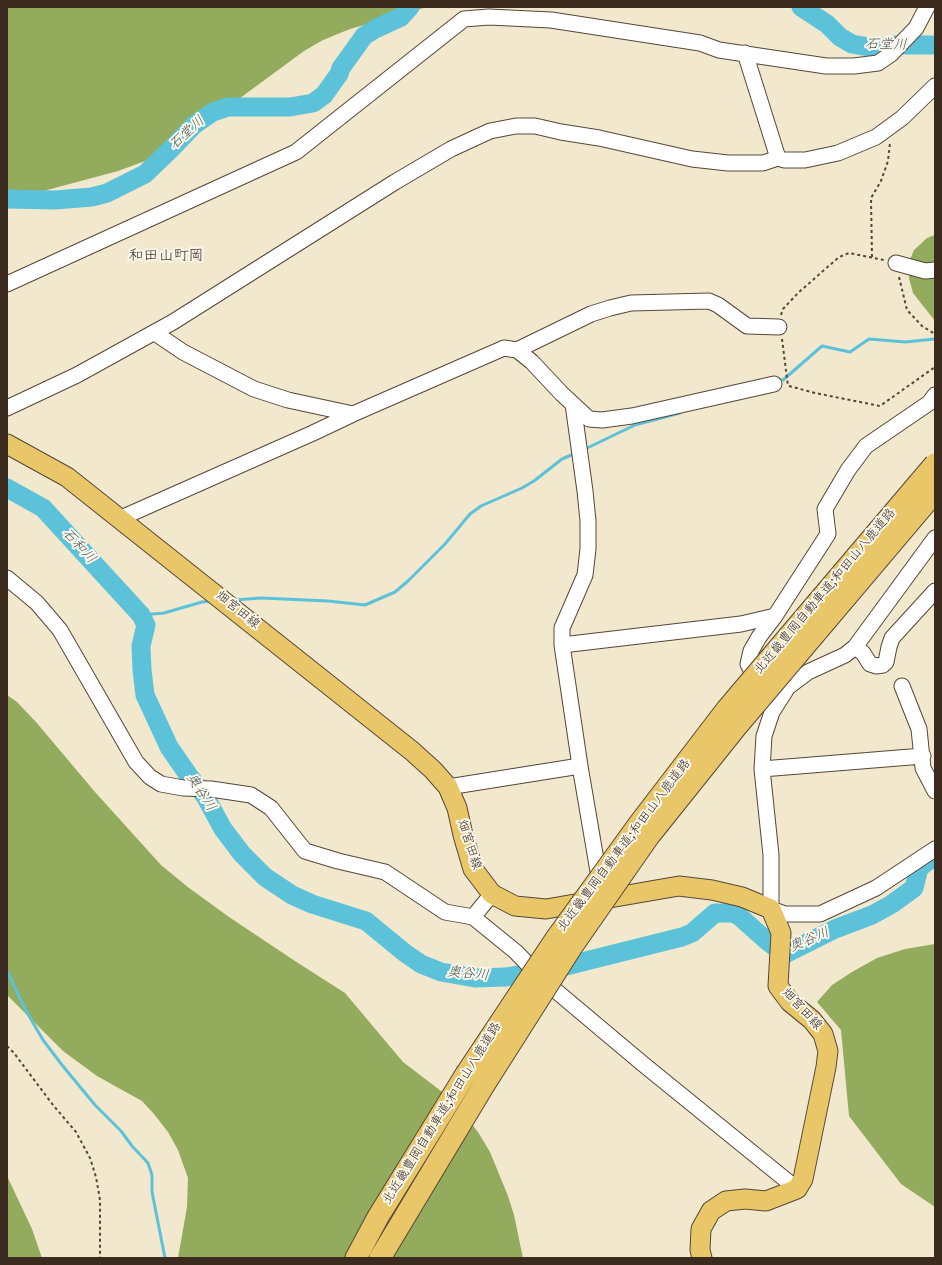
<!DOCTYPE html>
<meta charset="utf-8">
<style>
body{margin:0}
#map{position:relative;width:942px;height:1265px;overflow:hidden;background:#f2e8ce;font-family:Kalam,sans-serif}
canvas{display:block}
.frame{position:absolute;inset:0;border:8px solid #3b2a1e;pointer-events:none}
</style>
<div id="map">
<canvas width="942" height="1265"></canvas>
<div class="frame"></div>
</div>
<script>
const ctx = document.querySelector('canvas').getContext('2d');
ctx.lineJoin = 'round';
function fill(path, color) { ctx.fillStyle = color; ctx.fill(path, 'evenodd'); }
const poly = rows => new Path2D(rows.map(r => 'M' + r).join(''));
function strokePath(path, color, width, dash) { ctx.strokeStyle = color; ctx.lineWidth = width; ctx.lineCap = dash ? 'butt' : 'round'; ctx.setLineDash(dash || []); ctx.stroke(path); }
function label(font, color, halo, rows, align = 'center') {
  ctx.font = font + ' Kalam,"Klee One",sans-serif'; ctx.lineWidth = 4; ctx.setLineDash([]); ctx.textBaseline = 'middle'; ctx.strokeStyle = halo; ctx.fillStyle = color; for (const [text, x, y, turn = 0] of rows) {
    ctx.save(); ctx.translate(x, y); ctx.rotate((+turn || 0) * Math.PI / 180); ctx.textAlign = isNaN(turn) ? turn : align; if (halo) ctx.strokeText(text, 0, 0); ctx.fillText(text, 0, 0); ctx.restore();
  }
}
const forest = poly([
 [7,7,427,7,350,29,323,40,304,51,164,154,118,171,21,197,7,199],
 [935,235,935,321,913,293,909,278,909,262,914,250,927,238],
 [7,695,17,702,36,722,95,792,161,865,189,888,229,917,298,963,345,993,403,1062,441,1091,463,1113,478,1132,490,1152,508,1196,514,1215,523,1258,178,1258,187,1207,188,1178,178,1150,168,1132,154,1114,142,1101,97,1076,63,1051,7,995],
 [935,944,935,1207,901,1184,849,1116,841,1030,817,1002,832,985,852,972,877,958,905,949],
 [7,1176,32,1229,42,1258,7,1258]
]);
const stream = poly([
 [778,380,783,380,822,346,850,352,869,339,905,342,935,339],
 [583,450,635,425,680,413],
 [234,600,261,598,328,601,365,605,395,592,408,581,445,544,470,514,481,506,522,488,534,481,562,459,576,453],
 [141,615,164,613,202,602,212,601],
 [7,971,25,1009,43,1040,62,1065,95,1105,121,1131,132,1146,148,1163,152,1175,152,1192,165,1258]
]);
const river = poly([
 [801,7,827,24,840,37,852,44,874,48,897,45,935,45],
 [7,199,55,200,92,197,107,193,145,174,172,148,194,125,213,112,228,107,290,107,313,103,324,95,339,74,341,68,364,36,375,29,401,17,410,7],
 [7,488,43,508,141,615,146,625,141,646,142,670,145,695,169,747,189,776,205,796,223,829,242,854,265,877,292,895,312,904,366,921,405,953,421,964,441,972,475,978,506,977,562,967,682,937,692,933,715,913,733,913,739,916,767,941,775,947,787,953,835,929,872,915,892,904,914,888,919,868,935,856]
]);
const path = poly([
 [872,257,871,198,881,181,888,161,890,143],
 [899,277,907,310,922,326,935,334],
 [781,315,783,309,798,293,839,257,849,253,884,260],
 [782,339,788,386],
 [789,386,815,393,880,406,935,367],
 [7,1046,14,1053,53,1105,76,1132,90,1158,96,1177,100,1200,100,1258]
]);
const minor = poly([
 [745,53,778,158],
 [896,263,925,271,935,270],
 [7,284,296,152,464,19,489,17,551,20,700,43,719,50,826,66,854,66,878,63,891,54,916,28,927,7],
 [155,333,183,352,254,389,288,400,353,414],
 [517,350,591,314,610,308,631,303,709,301,718,305,747,326,779,327],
 [573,404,585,491,588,521,588,549,585,575,562,628,562,645,580,766,600,883],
 [7,408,77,375,173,322,395,182,451,149,490,131,516,126,535,126,561,132,599,138,692,159,728,163,763,163,778,158,784,160,805,160,838,153,876,137,902,118,935,86],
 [121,518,313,433,353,414,504,348,517,350,532,362,562,394,589,419,602,420,632,416,774,384],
 [935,538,855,647,845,655,808,672,788,687,772,712,764,736,762,769,771,855,771,909,785,914,820,914,876,888,935,849],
 [7,578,37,603,60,630,136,762,150,777,161,784,183,788,211,789,251,795,271,808,305,851,338,861,385,872,445,912,473,917,492,894],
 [562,645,741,624,775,616],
 [855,647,863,653,870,664,876,666,883,665,886,662,889,647,892,638,935,591],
 [758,684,748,664,751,651,759,637,775,616,828,534,825,509,848,470,866,446,929,403,935,395],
 [902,686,919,729,923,768,935,791],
 [762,769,923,756],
 [448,787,580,766],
 [473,917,516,952,543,980,643,1064,797,1189]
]);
const major = poly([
 [7,444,67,477,412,751,433,770,448,787,457,808,463,835,473,869,492,894,515,906,546,909,679,886,712,890,742,897,771,909,781,933,778,986,790,1002,812,1020,823,1034,828,1051,826,1067,803,1179,797,1189,766,1201,745,1199,726,1201,711,1211,701,1229,700,1250,702,1258]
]);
const highway = poly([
 [356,1258,378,1217,466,1074],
 [380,1258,484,1085]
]);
const highwayBridge = poly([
 [466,1074,555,940,639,824,727,709,935,464],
 [484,1085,571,948,649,836,737,726,935,492]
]);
const streetNames = [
 ["北近畿豊岡自動車道;和田山八鹿道路",826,592,-50],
 ["畑宮田線",237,611,39],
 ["畑宮田線",468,845,72],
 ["北近畿豊岡自動車道;和田山八鹿道路",625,846,-53],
 ["畑宮田線",801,1010,47],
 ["北近畿豊岡自動車道;和田山八鹿道路",443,1114,-58]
];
const waterNames = [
 ["石堂川",886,46,1],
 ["石堂川",188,134,-42],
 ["石和川",78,547,47],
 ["奥谷川",200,793,57],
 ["奥谷川",810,941,-23],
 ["奥谷川",468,975,6]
];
const quarterNames = [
 ["和田山町岡",166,257]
];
fill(forest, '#92ab5c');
strokePath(stream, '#5cc2d9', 3);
strokePath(river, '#5cc2d9', 19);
strokePath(minor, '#564638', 17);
strokePath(major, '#564638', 21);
strokePath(highway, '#564638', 23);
strokePath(path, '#564638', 2, [3, 3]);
strokePath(minor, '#fff', 15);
strokePath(major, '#e9c769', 19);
strokePath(highway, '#e9c769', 21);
strokePath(highwayBridge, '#564638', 23, []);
strokePath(highwayBridge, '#e9c769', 21);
label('13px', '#3b2a1e', '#fbf7ec', streetNames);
label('italic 14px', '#455856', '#fbf7ec', waterNames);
label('15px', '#3b2a1e', '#fbf7ec', quarterNames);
</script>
